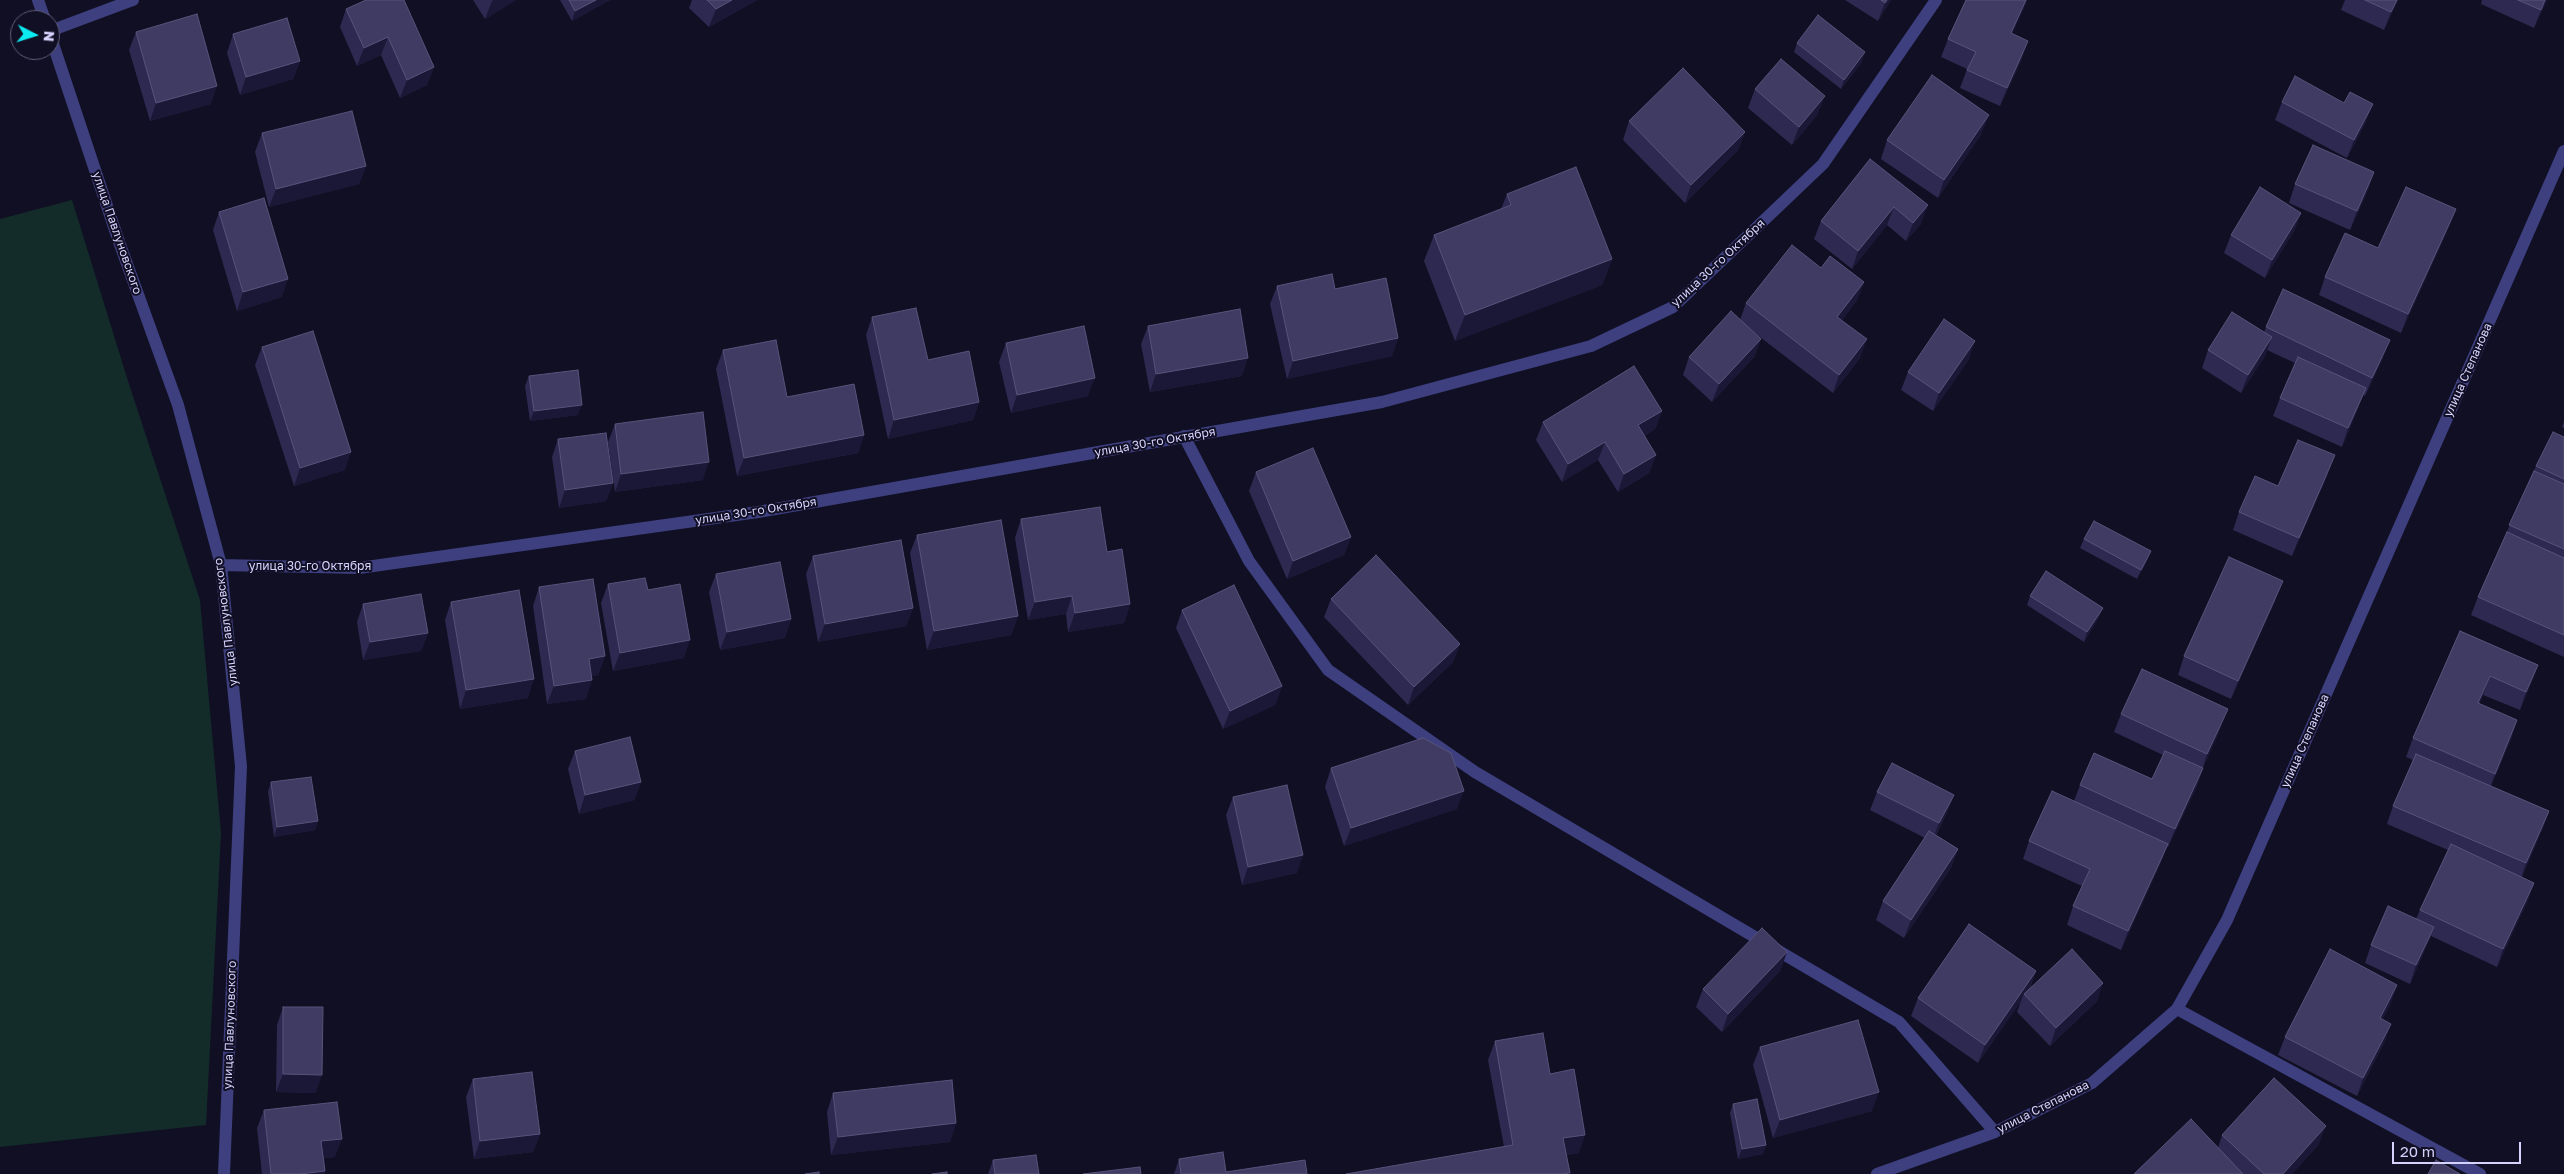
<!DOCTYPE html>
<meta charset="utf-8">
<style>
body{margin:0}
#map{position:relative;width:2564px;height:1174px;overflow:hidden;background:#110f23;font-family:"Golos Text",sans-serif}
canvas{display:block}
.north{position:absolute;left:10px;top:10px;width:50px;height:50px;box-sizing:border-box;background:#110f23;border:1px solid #5f5d7a;border-radius:50%;rotate:95deg;font-size:14px;font-weight:700;line-height:20px;text-align:center;color:#d5d3fd}
.north::after{content:'';display:block;margin:auto;width:18px;height:22px;background:#0cebf0;clip-path:polygon(50% 0,100% 100%,50% 72%,0 100%)}
.scale{position:absolute;left:2392px;top:1142px;width:129px;height:22px;box-sizing:border-box;border:2px solid #d5d3fd;border-top:0;padding-left:6px;font-size:15px;line-height:18px;white-space:nowrap;color:#d5d3fd;-webkit-text-stroke:4px #110f23;paint-order:stroke}
</style>
<div id="map">
<canvas width="2564" height="1174"></canvas>
<div class="north">N</div>
<div class="scale">20 m</div>
</div>
<script>
const ctx = document.querySelector('canvas').getContext('2d');
ctx.lineJoin = 'round';
function fill(path, color) { ctx.fillStyle = color; ctx.fill(path, 'evenodd'); }
const poly = rows => new Path2D(rows.map(r => 'M' + r).join(''));
function strokePath(path, color, width, dash) { ctx.strokeStyle = color; ctx.lineWidth = width; ctx.lineCap = dash ? 'butt' : 'round'; ctx.setLineDash(dash || []); ctx.stroke(path); }
function label(font, color, halo, rows, align = 'center') {
  ctx.font = font + ' "Golos Text",sans-serif'; ctx.lineWidth = 4; ctx.setLineDash([]); ctx.textBaseline = 'middle'; ctx.strokeStyle = halo; ctx.fillStyle = color; for (const [text, x, y, turn = 0] of rows) {
    ctx.save(); ctx.translate(x, y); ctx.rotate((+turn || 0) * Math.PI / 180); ctx.textAlign = isNaN(turn) ? turn : align; if (halo) ctx.strokeText(text, 0, 0); ctx.fillText(text, 0, 0); ctx.restore();
  }
}
const green = poly([
 [72,200,128,381,200,600,221,833,206,1125,0,1147,0,219]
]);
const service = poly([
 [2177,1009,2480,1174]
]);
const minor = poly([
 [38,0,45,20],
 [50,31,133,0],
 [50,35,118,239,178,405,221,565,241,766,224,1174],
 [1184,436,1249,561,1328,670,1475,772,1899,1022,1995,1132],
 [221,565,359,568,758,512,1382,402,1591,346,1673,307,1823,164,1936,0],
 [1877,1174,1995,1132,2092,1083,2177,1009,2227,920,2564,151]
]);
const wall = poly([
 [473,0,516,0,485,19],
 [560,0,610,0,572,21],
 [692,0,757,0,709,27,689,8],
 [1845,0,1891,0,1878,21],
 [1966,0,2027,0,2012,34,2022,59,2000,106,1960,88,1967,69,1941,57,1948,39],
 [2345,0,2398,0,2384,30,2341,10],
 [2482,0,2547,0,2534,28,2481,4],
 [346,9,434,67,427,85,400,98,381,55,357,66,340,27],
 [136,32,211,104,150,121,129,50],
 [233,34,300,61,293,79,240,95,227,53],
 [1797,43,1862,62,1841,89,1794,52],
 [1755,89,1818,114,1792,145,1748,108],
 [2282,102,2344,103,2366,122,2347,158,2275,120],
 [1629,121,1745,132,1738,150,1685,203,1623,140],
 [262,133,366,166,359,184,269,207,255,152],
 [1982,133,1938,198,1881,159,1887,140],
 [1870,159,1921,224,1906,241,1887,225,1852,269,1814,239,1821,221],
 [2374,172,2368,190,2350,230,2289,203,2295,184],
 [1507,194,1612,259,1602,285,1455,341,1424,261,1434,235,1501,209],
 [2456,209,2449,227,2401,333,2319,295,2325,277,2378,248],
 [219,212,282,297,237,311,213,230],
 [2301,213,2294,231,2265,278,2224,253,2231,235],
 [1821,268,1864,282,1857,300,1842,320,1860,358,1833,393,1752,331,1761,339,1754,357,1712,402,1683,375,1689,357,1740,320,1746,303],
 [1277,286,1335,289,1398,338,1392,356,1287,379,1270,304],
 [872,317,928,360,979,402,973,420,888,439,866,335],
 [1148,326,1242,376,1150,392,1141,344],
 [2266,327,2383,358,2365,396,2363,395,2359,406,2342,447,2273,416,2280,398,2295,363,2267,350,2265,356,2241,393,2202,368,2208,350,2264,332],
 [1006,343,1088,396,1011,413,999,362],
 [262,347,345,470,294,486,255,365],
 [723,350,787,397,864,435,858,453,737,476,716,369],
 [1969,359,1933,411,1901,390,1908,372],
 [529,376,578,415,530,421,525,386],
 [1662,411,1655,429,1644,436,1656,455,1649,473,1618,492,1598,460,1562,482,1536,440,1543,422],
 [2564,421,2564,428,2562,427],
 [615,424,703,480,615,492,608,442],
 [2564,437,2564,657,2471,615,2478,597,2536,466],
 [558,439,613,483,606,501,559,508,552,457],
 [1256,472,1351,537,1344,555,1287,579,1249,491],
 [2328,474,2292,556,2233,530,2239,512,2278,486],
 [1021,519,1107,552,1130,604,1124,623,1068,632,1066,614,1028,620,1015,538],
 [917,535,1018,616,1011,635,927,650,910,553],
 [2084,539,2151,551,2147,561,2137,579,2080,548],
 [813,556,913,608,906,626,818,642,806,574],
 [716,574,791,619,785,638,720,650,709,592],
 [608,584,648,590,684,658,613,671,601,603],
 [539,587,605,656,598,675,592,676,586,699,547,704,533,606],
 [2030,596,2103,608,2099,617,2084,642,2027,605],
 [1331,599,1460,644,1453,662,1408,705,1324,617],
 [2276,599,2231,699,2178,675,2184,656],
 [451,602,528,698,460,709,445,620],
 [363,604,428,633,421,651,363,660,357,622],
 [1182,610,1282,686,1275,705,1223,729,1176,628],
 [2460,631,2538,665,2531,683,2520,710,2483,695,2479,704,2517,720,2511,739,2491,786,2549,811,2542,830,2522,877,2534,883,2527,902,2497,967,2431,936,2427,945,2410,984,2365,963,2371,945,2416,919,2420,910,2448,850,2387,824,2393,806,2413,760,2406,757,2413,738],
 [2121,714,2221,727,2203,768,2197,786,2168,847,2167,846,2161,862,2121,950,2067,925,2073,906,2082,886,2023,859,2029,841,2074,801,2080,785,2152,779,2163,755,2114,732],
 [575,751,641,782,634,800,579,814,568,769],
 [1331,768,1457,809,1344,846,1325,787],
 [271,782,318,821,315,830,274,837,268,792],
 [1877,792,1954,795,1947,813,1936,835,1958,849,1951,868,1904,938,1876,920,1883,901,1925,838,1870,810],
 [1233,797,1297,873,1242,885,1226,815],
 [1787,952,1780,971,1722,1032,1696,1007,1703,989],
 [2036,971,2030,988,2103,983,2097,1001,2050,1046,2017,1012,2021,1001,1978,1063,1911,1016,1918,998],
 [2391,1003,2382,1020,2391,1024,2384,1043,2357,1096,2278,1055,2285,1037],
 [283,1007,316,1093,276,1092,277,1025],
 [1495,1041,1550,1074,1579,1153,1566,1155,1504,1147,1488,1060],
 [1760,1047,1872,1111,1773,1138,1753,1065],
 [473,1079,540,1134,533,1152,474,1159,466,1097],
 [833,1093,956,1123,950,1142,831,1155,827,1112],
 [1733,1104,1766,1145,1763,1154,1738,1159,1730,1113],
 [264,1110,335,1157,324,1158,325,1171,324,1174,262,1174,257,1128],
 [2222,1135,2319,1144,2292,1174,2134,1174,2218,1148],
 [1179,1159,1226,1172,1307,1174,1174,1174],
 [993,1160,1039,1174,988,1174]
]);
const shadedWall = poly([
 [493,0,516,0,485,19,492,1],
 [596,0,610,0,572,21,575,11],
 [732,0,757,0,709,27,716,9],
 [1887,0,1891,0,1878,21,1885,3],
 [2026,0,2027,0,2026,4,2004,52,2011,33],
 [2397,0,2398,0,2384,30,2391,12],
 [2545,0,2547,0,2534,28,2541,10],
 [388,37,381,55,357,66,364,48],
 [2028,41,2022,59,2000,106,2007,88],
 [1865,52,1862,62,1841,89,1844,80],
 [300,61,293,79,240,95,246,77],
 [434,67,427,85,400,98,407,80],
 [217,86,211,104,150,121,156,103],
 [1825,96,1818,114,1792,145,1799,127],
 [2373,104,2366,122,2347,158,2354,140],
 [1989,115,1982,133,1938,198,1944,180],
 [1745,132,1738,150,1685,203,1691,185],
 [366,166,359,184,269,207,276,189],
 [2374,172,2368,190,2350,230,2357,211],
 [1928,205,1921,224,1906,241,1913,223],
 [1894,207,1887,225,1852,269,1858,251],
 [2456,209,2449,227,2401,333,2408,314],
 [2301,213,2294,231,2265,278,2272,260],
 [1612,259,1602,285,1455,341,1465,315],
 [288,279,282,297,237,311,243,292],
 [1864,282,1857,300,1831,335,1837,317],
 [2272,337,2265,356,2241,393,2248,375],
 [1398,338,1392,356,1287,379,1293,361],
 [1761,339,1754,357,1712,402,1719,384],
 [1867,339,1860,358,1833,393,1839,375],
 [2390,340,2383,358,2365,396,2372,378],
 [1975,341,1969,359,1933,411,1939,393],
 [1248,358,1242,376,1150,392,1156,374],
 [1095,378,1088,396,1011,413,1017,395],
 [2366,388,2359,406,2342,447,2348,428],
 [979,402,973,420,888,439,894,420],
 [582,405,578,415,530,421,534,411],
 [1662,411,1655,429,1631,443,1638,425],
 [864,435,858,453,737,476,744,458],
 [1605,442,1598,460,1562,482,1568,464],
 [351,452,345,470,294,486,300,468],
 [1656,455,1649,473,1618,492,1624,474],
 [2335,455,2328,474,2292,556,2299,538],
 [709,462,703,480,615,492,621,474],
 [613,483,606,501,559,508,565,490],
 [1351,537,1344,555,1287,579,1293,561],
 [2151,551,2147,561,2137,579,2141,570],
 [2283,581,2276,599,2231,699,2238,681],
 [1072,596,1066,614,1028,620,1035,602],
 [1130,604,1124,623,1068,632,1075,613],
 [913,608,906,626,818,642,825,624],
 [2103,608,2099,617,2084,642,2087,632],
 [1018,616,1011,635,927,650,934,631],
 [791,619,785,638,720,650,727,632],
 [428,633,421,651,363,660,370,642],
 [690,640,684,658,613,671,620,653],
 [1460,644,1453,662,1408,705,1414,687],
 [605,656,598,675,583,677,589,659],
 [2538,665,2531,683,2520,710,2526,692],
 [2490,676,2483,695,2471,722,2478,703],
 [534,679,528,698,460,709,466,690],
 [592,680,586,699,547,704,554,686],
 [1282,686,1275,705,1223,729,1230,711],
 [2228,709,2221,727,2201,773,2207,754],
 [2517,720,2511,739,2488,792,2495,774],
 [2203,768,2197,786,2168,847,2175,829],
 [641,782,634,800,579,814,585,795],
 [1464,791,1457,809,1344,846,1351,828],
 [1954,795,1947,813,1932,841,1939,823],
 [2549,811,2542,830,2520,882,2526,863],
 [318,821,315,830,274,837,277,827],
 [2168,844,2161,862,2121,950,2128,931],
 [1958,849,1951,868,1904,938,1911,920],
 [1303,855,1297,873,1242,885,1248,867],
 [2534,883,2527,902,2497,967,2503,949],
 [2434,927,2427,945,2410,984,2416,965],
 [1787,952,1780,971,1722,1032,1728,1014],
 [2036,971,2029,989,2024,994,2021,1001,1978,1063,1985,1045],
 [2103,983,2097,1001,2050,1046,2056,1028],
 [2397,985,2391,1003,2373,1037,2380,1018],
 [2391,1024,2384,1043,2357,1096,2363,1078],
 [283,1074,322,1075,316,1093,276,1092],
 [1879,1092,1872,1111,1773,1138,1780,1120],
 [956,1123,950,1142,831,1155,838,1137],
 [2326,1126,2319,1144,2292,1174,2283,1174],
 [540,1134,533,1152,474,1159,480,1141],
 [1585,1135,1579,1153,1557,1157,1563,1138],
 [342,1139,335,1157,315,1159,321,1141],
 [1766,1145,1763,1154,1738,1159,1742,1149],
 [325,1171,324,1174,300,1174]
]);
const building = poly([
 [366,0,404,0,434,67,407,80,388,37,364,48,346,9,366,0],
 [569,0,596,0,575,11,569,0],
 [707,0,732,0,716,9,707,0],
 [1881,0,1887,0,1885,3,1881,0],
 [1966,0,2026,0,2011,33,2028,41,2007,88,1967,70,1976,52,1948,39,1966,0],
 [2365,0,2397,0,2391,12,2365,0],
 [2518,0,2545,0,2541,10,2518,0],
 [197,14,217,86,156,103,136,32,197,14],
 [1818,15,1865,52,1844,80,1797,43,1818,15],
 [287,18,300,61,246,77,233,34,287,18],
 [1781,59,1825,96,1799,127,1755,89,1781,59],
 [1683,68,1745,132,1691,185,1629,121,1683,68],
 [1932,75,1989,115,1944,180,1887,140,1932,75],
 [2295,76,2344,103,2350,92,2373,104,2354,140,2282,102,2295,76],
 [352,111,366,166,276,189,262,133,352,111],
 [2313,145,2374,172,2357,211,2295,184,2313,145],
 [1870,159,1928,205,1913,223,1894,207,1858,251,1821,221,1870,159],
 [1576,167,1612,259,1465,315,1434,235,1511,205,1507,194,1576,167],
 [2260,187,2301,213,2272,260,2231,235,2260,187],
 [2406,187,2456,209,2408,314,2325,277,2345,233,2378,248,2406,187],
 [264,198,288,279,243,292,219,212,264,198],
 [1792,245,1821,268,1830,256,1864,282,1837,317,1867,339,1839,375,1746,303,1792,245],
 [1332,274,1335,289,1386,278,1398,338,1293,361,1277,286,1332,274],
 [2283,289,2390,340,2372,378,2266,327,2283,289],
 [916,308,928,360,969,351,979,402,894,420,872,317,916,308],
 [1240,309,1248,358,1156,374,1148,326,1240,309],
 [1731,311,1761,339,1719,384,1689,357,1731,311],
 [2232,312,2272,337,2248,375,2208,350,2232,312],
 [1944,319,1975,341,1939,393,1908,372,1944,319],
 [1084,326,1095,378,1017,395,1006,343,1084,326],
 [313,331,351,452,300,468,262,347,313,331],
 [776,340,787,397,854,384,864,435,744,458,723,350,776,340],
 [2298,357,2366,388,2348,428,2280,398,2298,357],
 [1634,366,1662,411,1638,425,1656,455,1624,474,1605,442,1568,464,1543,422,1634,366],
 [578,370,582,405,534,411,529,376,578,370],
 [703,412,709,462,621,474,615,424,703,412],
 [2553,432,2564,437,2564,479,2536,466,2553,432],
 [606,433,613,483,565,490,558,439,606,433],
 [2298,440,2335,455,2299,538,2239,512,2255,476,2278,486,2298,440],
 [1313,448,1351,537,1293,561,1256,472,1313,448],
 [2534,471,2564,484,2564,549,2509,525,2534,471],
 [1100,507,1107,552,1122,549,1130,604,1075,613,1072,596,1035,602,1021,519,1100,507],
 [1001,520,1018,616,934,631,917,535,1001,520],
 [2094,521,2151,551,2141,570,2084,539,2094,521],
 [2507,532,2564,558,2564,635,2478,597,2507,532],
 [901,540,913,608,825,624,813,556,901,540],
 [1376,555,1460,644,1414,687,1331,599,1376,555],
 [2229,557,2283,581,2238,681,2184,656,2229,557],
 [780,562,791,619,727,632,716,574,780,562],
 [2046,571,2103,608,2087,632,2030,596,2046,571],
 [645,578,648,590,680,584,690,640,620,653,608,584,645,578],
 [593,579,605,656,589,659,592,680,554,686,539,587,593,579],
 [1234,585,1282,686,1230,711,1182,610,1234,585],
 [519,590,534,679,466,690,451,602,519,590],
 [421,594,428,633,370,642,363,604,421,594],
 [2460,631,2538,665,2526,692,2490,676,2478,703,2517,720,2495,774,2413,738,2460,631],
 [2142,669,2228,709,2207,754,2121,714,2142,669],
 [630,737,641,782,585,795,575,751,630,737],
 [1423,738,1451,753,1464,791,1351,828,1331,768,1423,738],
 [2165,751,2203,768,2175,829,2080,785,2094,753,2152,779,2165,751],
 [2416,754,2549,811,2526,863,2393,806,2416,754],
 [1892,763,1954,795,1939,823,1877,792,1892,763],
 [311,777,318,821,277,827,271,782,311,777],
 [1287,785,1303,855,1248,867,1233,797,1287,785],
 [2052,791,2168,844,2128,931,2073,906,2090,869,2029,841,2052,791],
 [1929,831,1958,849,1911,920,1883,901,1929,831],
 [2451,844,2534,883,2503,949,2420,910,2451,844],
 [2388,906,2434,927,2416,965,2371,945,2388,906],
 [1969,924,2036,971,1985,1045,1918,998,1969,924],
 [1762,928,1787,952,1728,1014,1703,989,1762,928],
 [2072,949,2103,983,2056,1028,2024,994,2072,949],
 [2330,949,2397,985,2380,1018,2391,1024,2363,1078,2285,1037,2330,949],
 [283,1007,323,1007,322,1075,283,1074,283,1007],
 [1858,1020,1879,1092,1780,1120,1760,1047,1858,1020],
 [1543,1033,1550,1074,1574,1069,1585,1135,1563,1138,1570,1173,1561,1174,1346,1174,1513,1145,1495,1041,1543,1033],
 [532,1072,540,1134,480,1141,473,1079,532,1072],
 [2274,1078,2326,1126,2283,1174,2264,1174,2222,1135,2274,1078],
 [952,1080,956,1123,838,1137,833,1093,952,1080],
 [1757,1099,1766,1145,1742,1149,1733,1104,1757,1099],
 [337,1102,342,1139,321,1141,325,1171,300,1174,271,1174,264,1110,337,1102],
 [2191,1119,2243,1174,2134,1174,2191,1119],
 [1223,1152,1226,1172,1305,1160,1307,1174,1181,1174,1179,1159,1223,1152],
 [1036,1155,1039,1174,995,1174,993,1160,1036,1155],
 [2436,1160,2460,1174,2428,1174,2436,1160],
 [1140,1167,1141,1174,1083,1174,1140,1167],
 [819,1172,819,1174,805,1174,819,1172],
 [947,1172,947,1174,932,1174,947,1172]
]);
const streetNames = [
 ["улица Павлуновского",117,233,71],
 ["улица 30-го Октября",1718,263,-43],
 ["улица Степанова",2468,370,-66],
 ["улица 30-го Октября",1155,442,-10],
 ["улица 30-го Октября",756,511,-9],
 ["улица 30-го Октября",310,566],
 ["улица Павлуновского",226,622,-97],
 ["улица Степанова",2305,741,-66],
 ["улица Павлуновского",230,1025,-88],
 ["улица Степанова",2043,1107,-27]
];
fill(green, '#132c2a');
strokePath(service, '#3d3f7f', 12);
strokePath(minor, '#3d3f7f', 12);
fill(wall, '#2e2950');
fill(shadedWall, '#1b1736');
fill(building, '#403b63');
strokePath(building, '#57537b', 1);
label('12px', '#d5d3fd', '#110f23', streetNames);
</script>
